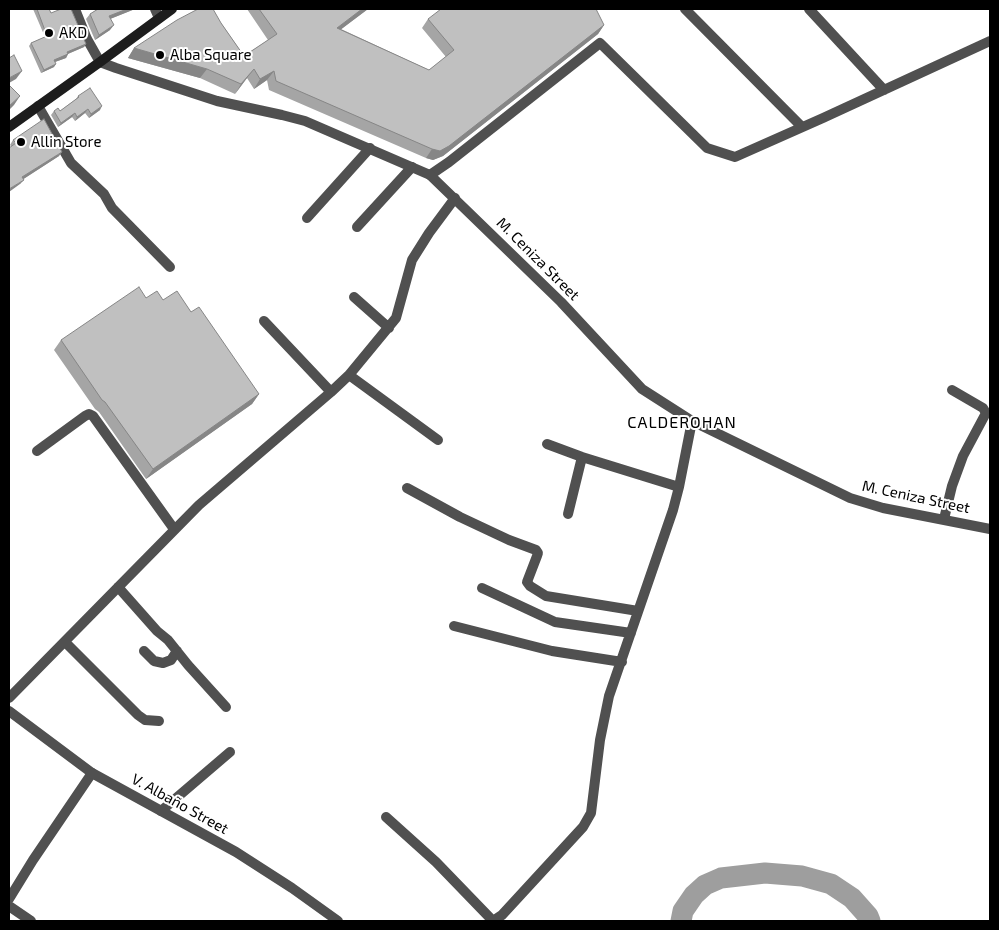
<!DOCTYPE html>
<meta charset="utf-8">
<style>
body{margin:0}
#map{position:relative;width:999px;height:930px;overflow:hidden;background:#fff;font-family:"Exo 2",sans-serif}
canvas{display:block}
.frame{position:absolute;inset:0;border:10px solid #000;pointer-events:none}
</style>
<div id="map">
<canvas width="999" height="930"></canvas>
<div class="frame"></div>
</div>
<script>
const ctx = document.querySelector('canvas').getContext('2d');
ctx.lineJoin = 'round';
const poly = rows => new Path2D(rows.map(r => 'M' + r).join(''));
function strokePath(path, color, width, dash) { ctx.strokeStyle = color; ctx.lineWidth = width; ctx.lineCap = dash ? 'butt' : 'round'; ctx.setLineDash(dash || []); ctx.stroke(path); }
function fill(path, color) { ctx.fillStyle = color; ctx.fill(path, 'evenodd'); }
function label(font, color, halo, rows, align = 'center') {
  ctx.font = font + ' "Exo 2",sans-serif'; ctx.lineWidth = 4; ctx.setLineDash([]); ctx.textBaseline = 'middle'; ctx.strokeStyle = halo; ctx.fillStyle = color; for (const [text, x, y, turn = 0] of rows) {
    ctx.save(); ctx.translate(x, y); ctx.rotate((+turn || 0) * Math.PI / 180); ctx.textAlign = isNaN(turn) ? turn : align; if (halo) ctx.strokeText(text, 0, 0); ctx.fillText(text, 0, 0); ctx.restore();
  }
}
const river = poly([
 [681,921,683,911,694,895,705,885,721,878,765,873,802,876,831,884,852,898,868,916,870,921]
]);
const minor = poly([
 [75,9,87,39,100,62],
 [155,9,159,18],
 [685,9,802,127],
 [809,9,884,90],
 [38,106,71,163,104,194,112,208,170,267],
 [430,175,449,162,600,43,707,148,735,157,823,118,990,41],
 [307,218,370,148],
 [357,227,412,167],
 [354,297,389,328],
 [264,321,331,392],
 [349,375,438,440],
 [547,444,582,457,679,487],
 [37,451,85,416,89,414,93,416,174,529],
 [407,488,460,517,509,540,536,550,538,553,537,556,527,582,530,586,546,596,638,611],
 [568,514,582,457],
 [944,519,952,486,963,456,986,413,983,408,952,390],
 [118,587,157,631,168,640,188,665,226,707],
 [482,588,555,622,631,633],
 [454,626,552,651,622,662],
 [65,642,138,715,145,720,159,721],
 [144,651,154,661,163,663,171,660,177,651],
 [9,698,199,505,331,392,349,375,396,318,412,260,429,233,455,198],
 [161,811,230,752],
 [386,817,436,862,493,921],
 [9,899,33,860,92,773],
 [9,906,31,921],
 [493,921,502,915,583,827,591,813,600,740,609,696,673,510,679,487,692,421]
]);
const tertiary = poly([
 [100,62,116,68,217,101,282,115,305,121,430,175,561,302,642,389,692,421,850,498,883,508,990,529],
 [9,711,92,773,236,852,292,888,338,921]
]);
const secondary = poly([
 [9,127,100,62,172,9]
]);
const wall = poly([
 [33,9,49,9,51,13,86,44,84,47,68,54,66,58,55,62,54,67,41,73,29,46,31,43,45,37],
 [98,9,135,9,110,19,110,30,95,40,86,19,90,14],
 [247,9,368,9,341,29,429,70,446,57,422,28,428,19,604,25,598,34,443,156,433,160,426,158,269,90,267,80,254,89,247,78,235,94,200,78,128,58,134,48,221,23,244,56,268,40],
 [78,96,100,110,89,118,85,113,75,121,72,117,58,127,51,115,54,111,60,111,76,99],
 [13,140,59,156,23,179,20,184,11,146,10,145],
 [146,298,163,300,191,312,259,394,252,404,146,479,99,412,95,409,54,350,61,340]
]);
const shadedWall = poly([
 [127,9,135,9,105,21,109,16],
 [362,9,368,9,331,37,337,28],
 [114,25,110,30,95,40,99,35],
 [604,25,598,34,443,156,433,160,426,158,432,149],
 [86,44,84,47,65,55,67,52],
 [134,48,207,69,200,78,128,58],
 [68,54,66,58,52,63,54,60],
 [56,64,54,67,41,73,44,70],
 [254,69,247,78,235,94,241,84],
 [22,71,16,79,9,83,9,78],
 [274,71,267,80,254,89,260,79],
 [20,96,14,105,9,110,9,106],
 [102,106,100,110,89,118,91,114],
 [88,109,85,113,75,121,77,117],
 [75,113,72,117,58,127,61,123],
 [62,152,59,156,19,182,22,177],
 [24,180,20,184,9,192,9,189],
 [259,394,252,404,146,479,153,469]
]);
const building = poly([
 [37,9,49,9,51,13,61,9,71,9,86,44,67,52,68,54,54,60,56,64,44,70,31,43,47,36,37,9],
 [98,9,127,9,109,16,114,25,99,35,90,14,98,9],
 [198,9,213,9,221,23,244,56,277,34,259,9,362,9,337,28,429,70,454,50,428,19,441,9,596,9,604,25,449,146,440,151,432,149,276,81,274,71,260,79,254,69,241,84,207,69,134,48,177,20,198,9],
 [14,55,22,71,9,78,9,58,14,55],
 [9,85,20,96,9,106,9,85],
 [90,88,102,106,91,114,88,109,77,117,75,113,61,123,54,111,58,108,60,111,79,97,78,96,90,88],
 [44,119,62,152,22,177,24,180,9,189,9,148,16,143,13,140,44,119],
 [139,287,146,298,157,291,163,300,177,291,191,312,199,307,259,394,153,469,105,402,102,400,61,340,139,287]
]);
const markers = [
 [49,33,5,"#000"],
 [160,55,5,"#000"],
 [21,142,5,"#000"]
];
const poiNames = [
 ["AKD",59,33],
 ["Alba Square",170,55],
 ["Allin Store",31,142]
];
const streetNames = [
 ["M. Ceniza Street",538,259,45],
 ["M. Ceniza Street",916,497,12],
 ["V. Albaño Street",180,804,29]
];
const neighbourhoodNames = [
 ["CALDEROHAN",682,423]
];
strokePath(river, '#9e9e9e', 21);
strokePath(minor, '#505050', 10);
strokePath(tertiary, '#505050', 10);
strokePath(secondary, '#1d1d1d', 10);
fill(wall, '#a5a5a5');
fill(shadedWall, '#868686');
fill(building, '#c0c0c0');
strokePath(building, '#868686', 1);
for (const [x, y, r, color] of markers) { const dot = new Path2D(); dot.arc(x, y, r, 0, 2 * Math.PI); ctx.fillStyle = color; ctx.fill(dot); strokePath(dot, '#fff', 2); }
label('15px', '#000', '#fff', poiNames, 'left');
label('15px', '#000', '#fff', streetNames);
ctx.letterSpacing = '1px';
label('16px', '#000', '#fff', neighbourhoodNames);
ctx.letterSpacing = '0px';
</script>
